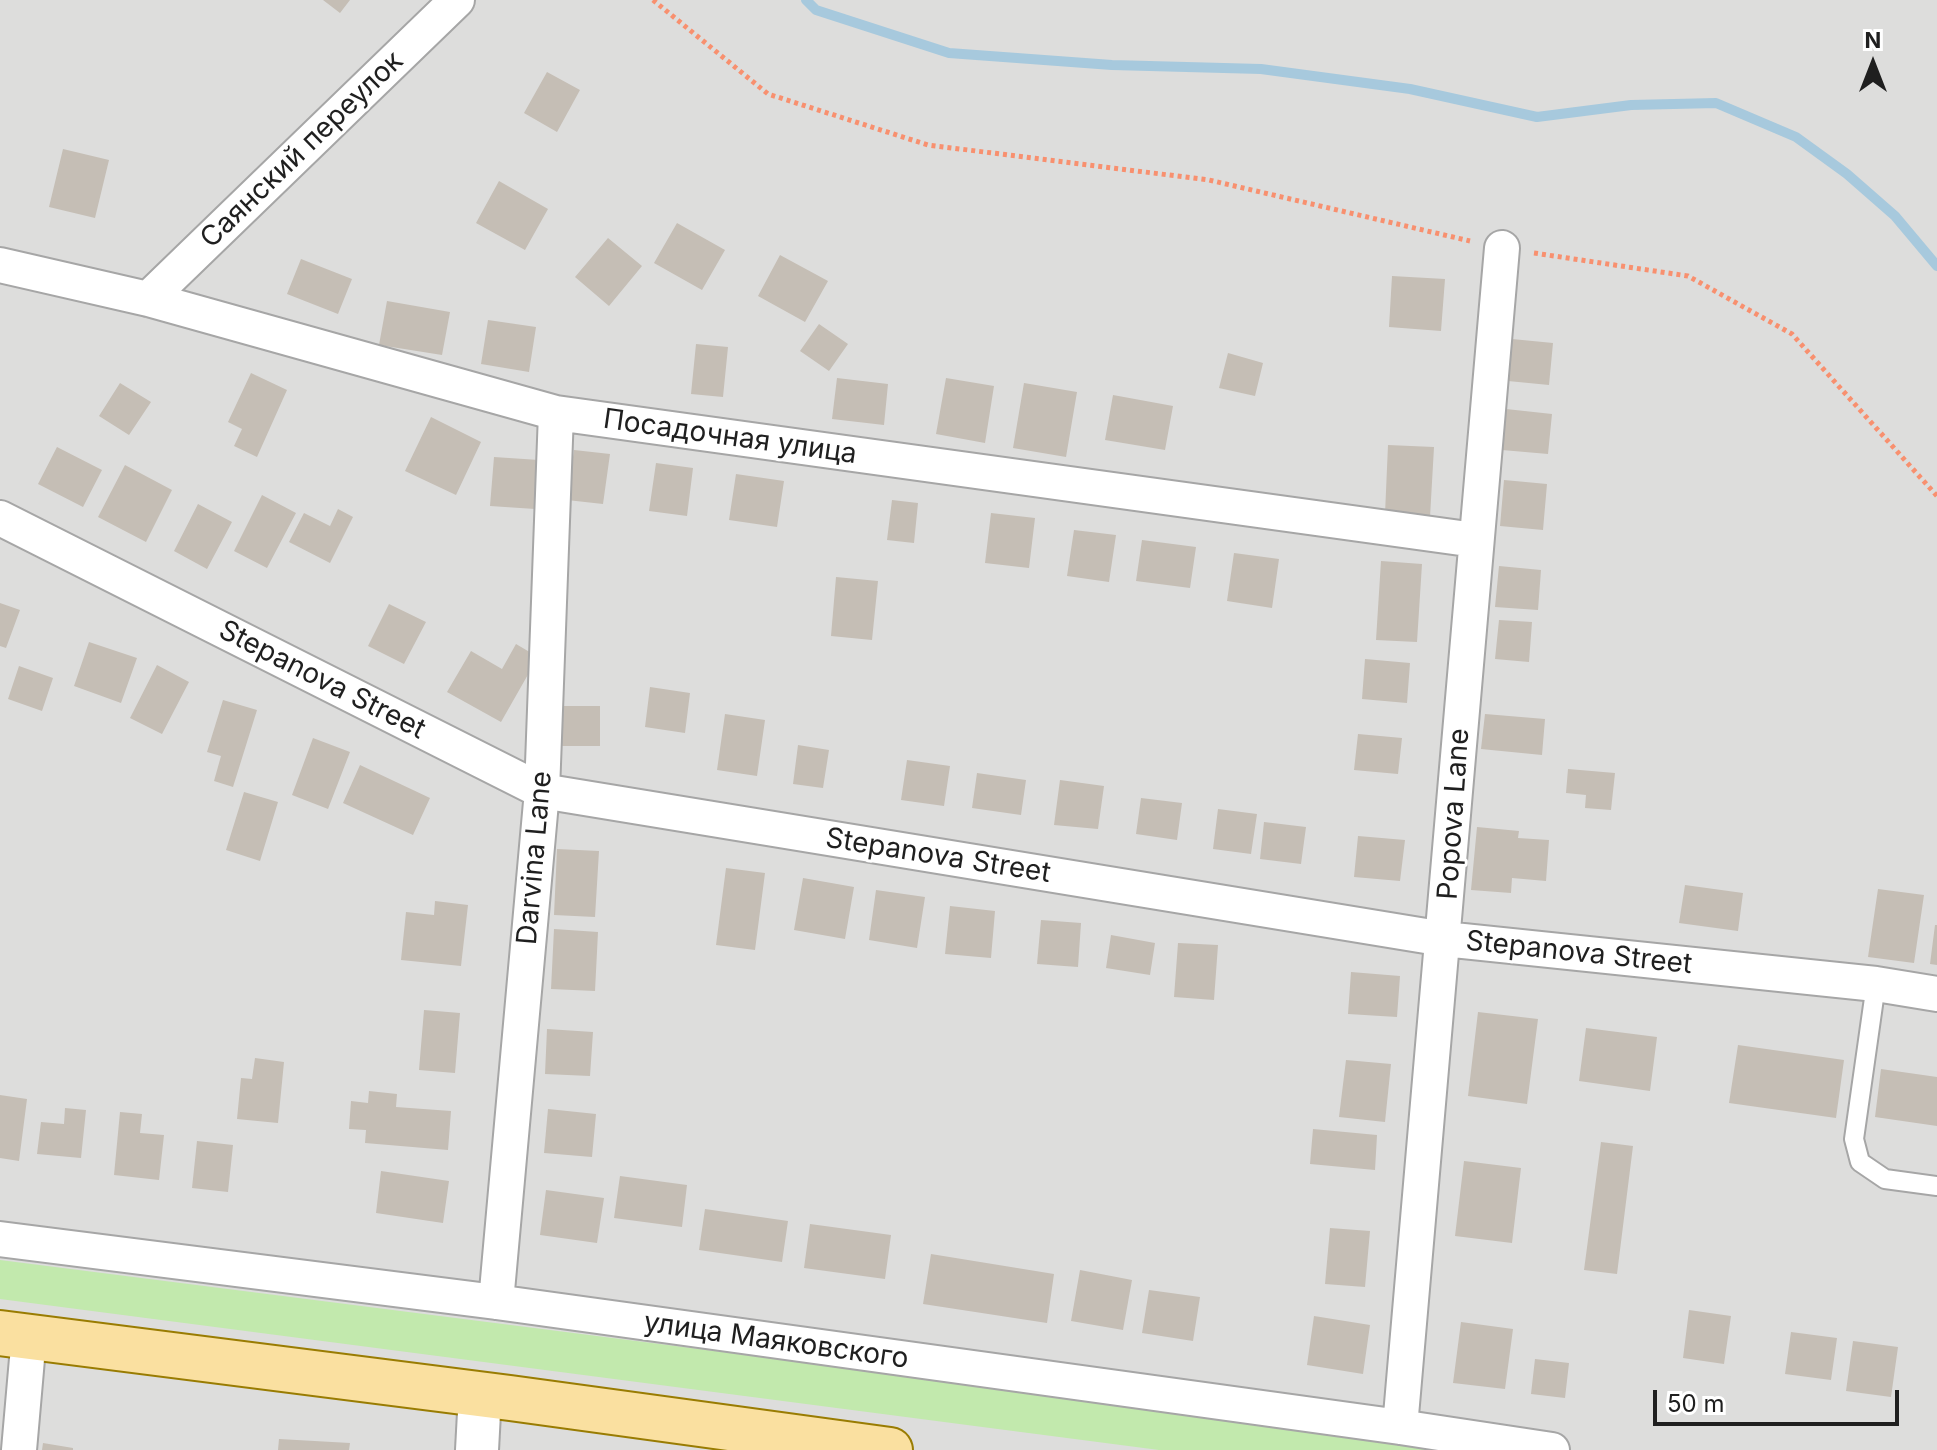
<!DOCTYPE html>
<meta charset="utf-8">
<style>
body{margin:0}
#map{position:relative;width:1937px;height:1450px;overflow:hidden;background:#f0eee6;font-family:Inter,sans-serif}
canvas{display:block}
.north{position:absolute;left:1833px;top:24px;width:80px;height:80px;-webkit-text-stroke:6px #fff;paint-order:stroke;rotate:0deg;font-size:22px;font-weight:700;line-height:32px;text-align:center;color:#1f1f1f}
.north::after{content:'';display:block;margin:auto;width:28px;height:36px;background:#1f1f1f;clip-path:polygon(50% 0,100% 100%,50% 72%,0 100%)}
.scale{position:absolute;left:1653px;top:1390px;width:246px;height:36px;box-sizing:border-box;border:4px solid #1f1f1f;border-top:0;padding-left:10px;font-size:24px;line-height:28px;white-space:nowrap;color:#1f1f1f;-webkit-text-stroke:6px #fff;paint-order:stroke}
</style>
<div id="map">
<canvas width="1937" height="1450"></canvas>
<div class="north">N</div>
<div class="scale">50 m</div>
</div>
<script>
const ctx = document.querySelector('canvas').getContext('2d');
ctx.lineJoin = 'round';
function fill(path, color) { ctx.fillStyle = color; ctx.fill(path, 'evenodd'); }
const poly = rows => new Path2D(rows.map(r => 'M' + r).join(''));
function strokePath(path, color, width, dash) { ctx.strokeStyle = color; ctx.lineWidth = width; ctx.lineCap = dash ? 'butt' : 'round'; ctx.setLineDash(dash || []); ctx.stroke(path); }
function label(font, color, halo, rows, align = 'center') {
  ctx.font = font + ' Inter,sans-serif'; ctx.lineWidth = 6; ctx.setLineDash([]); ctx.textBaseline = 'middle'; ctx.strokeStyle = halo; ctx.fillStyle = color; for (const [text, x, y, turn = 0] of rows) {
    ctx.save(); ctx.translate(x, y); ctx.rotate((+turn || 0) * Math.PI / 180); ctx.textAlign = isNaN(turn) ? turn : align; if (halo) ctx.strokeText(text, 0, 0); ctx.fillText(text, 0, 0); ctx.restore();
  }
}
const residential = poly([
 [0,0,1937,0,1937,1450,0,1450]
]);
const grass = poly([
 [0,1260,1084,1398,1436,1450,1159,1450,0,1299]
]);
const stream = poly([
 [806,0,816,10,949,53,1112,65,1261,69,1410,89,1537,117,1631,105,1716,103,1796,137,1847,174,1895,216,1937,266]
]);
const building = poly([
 [323,0,350,0,340,13],
 [547,72,580,90,557,132,524,113],
 [63,149,109,160,95,218,49,207],
 [499,181,548,209,525,250,476,223],
 [677,223,725,250,702,290,654,263],
 [608,238,642,266,609,306,575,277],
 [780,255,828,281,805,322,758,296],
 [301,259,352,279,338,314,287,294],
 [1392,276,1445,279,1441,331,1389,327],
 [387,301,450,312,442,355,379,345],
 [488,320,536,327,529,372,481,364],
 [819,324,848,344,829,371,800,351],
 [1512,339,1553,343,1549,385,1508,381],
 [696,344,728,347,723,397,691,394],
 [1228,353,1263,363,1255,396,1219,388],
 [251,373,287,390,257,457,234,446,242,429,228,422],
 [837,378,888,384,884,425,832,419],
 [946,378,994,386,985,443,936,434],
 [120,383,151,402,129,435,99,416],
 [1024,383,1077,392,1066,457,1013,448],
 [1113,395,1173,406,1165,450,1105,440],
 [1506,409,1552,414,1548,454,1502,450],
 [431,417,481,442,456,495,405,471],
 [1388,445,1434,447,1430,517,1385,514],
 [57,447,102,470,83,507,38,484],
 [574,450,610,454,603,504,567,500],
 [494,457,539,460,535,509,490,506],
 [656,463,693,468,687,516,649,511],
 [125,465,172,490,146,542,98,517],
 [736,474,784,481,777,527,729,520],
 [1504,480,1547,484,1543,530,1500,526],
 [262,495,296,513,267,568,234,551],
 [892,500,918,503,914,543,887,540],
 [198,504,232,522,207,569,174,551],
 [338,509,353,517,330,563,289,542,304,513,330,526],
 [991,513,1035,518,1029,568,985,563],
 [1074,530,1116,535,1109,582,1067,576],
 [1142,540,1196,547,1190,588,1136,581],
 [1234,553,1279,559,1272,608,1227,601],
 [1381,561,1422,564,1417,642,1376,640],
 [1499,566,1541,570,1538,610,1495,607],
 [836,577,878,581,872,640,831,636],
 [0,603,20,610,6,648,0,646],
 [389,604,426,622,404,664,368,646],
 [1499,620,1532,622,1529,662,1495,659],
 [89,642,137,658,121,703,74,686],
 [516,644,538,657,501,722,447,692,471,651,502,669],
 [1365,659,1410,663,1407,703,1362,699],
 [157,665,189,682,162,734,130,718],
 [19,666,53,678,42,711,8,699],
 [650,687,690,693,685,733,645,727],
 [223,700,257,710,233,787,214,781,221,756,207,752],
 [559,706,600,706,600,746,559,746],
 [725,714,765,720,757,776,717,770],
 [1485,714,1545,719,1542,755,1481,749],
 [1358,734,1402,738,1398,774,1354,770],
 [313,738,350,752,328,809,292,795],
 [798,745,829,750,823,788,793,784],
 [907,760,950,766,944,806,901,800],
 [360,765,430,798,413,835,343,803],
 [1568,769,1615,773,1611,810,1585,808,1586,795,1566,793],
 [977,773,1026,780,1021,815,972,808],
 [1060,780,1104,786,1098,829,1054,825],
 [244,792,278,802,260,861,226,850],
 [1141,798,1182,803,1177,840,1136,834],
 [1218,809,1257,814,1251,854,1213,849],
 [1264,822,1306,827,1301,864,1260,859],
 [1477,827,1519,831,1518,838,1549,840,1546,881,1512,878,1511,893,1471,890],
 [1358,836,1405,840,1400,881,1354,877],
 [557,849,599,851,595,917,554,915],
 [726,868,765,873,755,950,716,945],
 [803,878,854,887,845,939,794,930],
 [1685,885,1743,893,1738,931,1679,923],
 [1878,889,1924,895,1914,963,1868,957],
 [876,890,925,897,917,948,869,940],
 [435,901,468,905,461,966,401,960,406,912,434,915],
 [950,906,995,911,991,958,945,954],
 [1041,920,1081,923,1078,967,1037,964],
 [1935,925,1937,925,1937,965,1930,964],
 [554,929,598,932,595,991,551,989],
 [1111,935,1155,943,1150,975,1106,968],
 [1178,943,1218,945,1214,1000,1174,997],
 [1351,972,1400,976,1397,1017,1348,1014],
 [424,1010,460,1013,455,1073,419,1070],
 [1478,1012,1538,1019,1527,1104,1468,1096],
 [1586,1028,1657,1037,1650,1091,1579,1081],
 [547,1029,593,1032,590,1076,545,1074],
 [1738,1045,1844,1060,1836,1118,1729,1103],
 [255,1058,284,1062,278,1123,237,1119,241,1078,252,1079],
 [1346,1060,1391,1064,1385,1122,1339,1117],
 [1881,1069,1937,1077,1937,1126,1875,1117],
 [369,1091,397,1094,396,1107,451,1111,448,1150,365,1143,366,1130,349,1129,351,1101,368,1103],
 [0,1095,27,1099,19,1161,0,1158],
 [65,1108,86,1110,81,1158,37,1154,41,1122,64,1124],
 [548,1109,596,1114,592,1157,544,1153],
 [120,1112,142,1114,140,1133,164,1135,159,1180,114,1175],
 [1313,1129,1377,1135,1375,1170,1310,1164],
 [197,1141,233,1145,228,1192,192,1188],
 [1601,1142,1633,1146,1617,1274,1584,1270],
 [1464,1161,1521,1168,1512,1243,1455,1236],
 [381,1171,449,1181,443,1223,376,1213],
 [620,1176,687,1185,682,1227,614,1218],
 [546,1190,604,1198,597,1243,540,1235],
 [705,1209,788,1221,782,1262,699,1250],
 [810,1224,891,1235,885,1279,804,1268],
 [1330,1228,1370,1231,1365,1287,1325,1284],
 [931,1254,1054,1274,1047,1323,923,1304],
 [1080,1270,1132,1280,1123,1330,1071,1321],
 [1149,1290,1200,1297,1193,1341,1142,1333],
 [1689,1310,1731,1316,1724,1364,1683,1358],
 [1314,1316,1370,1325,1363,1374,1307,1365],
 [1461,1322,1513,1329,1505,1389,1453,1383],
 [1791,1332,1837,1338,1831,1380,1785,1374],
 [1853,1341,1898,1347,1891,1397,1846,1391],
 [1535,1359,1569,1363,1565,1398,1531,1394],
 [279,1439,350,1443,349,1450,278,1450],
 [43,1443,73,1448,73,1450,42,1450]
]);
const path = poly([
 [653,0,768,94,928,145,1209,180,1470,241],
 [1534,253,1688,276,1792,334,1937,496]
]);
const service = poly([
 [1876,984,1854,1139,1860,1162,1885,1179,1937,1186]
]);
const minor = poly([
 [0,265,148,299,556,413,1475,540],
 [148,299,457,0],
 [0,518,542,791,1444,939,1876,984,1937,994],
 [0,1239,496,1302,1400,1427,1552,1450],
 [496,1302,542,791,556,413],
 [1400,1427,1502,248],
 [19,1450,29,1336]
]);
const tertiary = poly([
 [477,1450,480,1394]
]);
const primary = poly([
 [0,1333,510,1398,890,1450]
]);
const streetNames = [
 ["Саянский переулок",302,150,-44],
 ["Посадочная улица",730,437,8],
 ["Stepanova Street",322,680,27],
 ["Popova Lane",1454,814,-86],
 ["Stepanova Street",938,856,9],
 ["Darvina Lane",535,858,-85],
 ["Stepanova Street",1579,953,6],
 ["улица Маяковского",776,1341,8]
];
fill(residential, '#dddddc');
fill(grass, '#c2e9ad');
strokePath(stream, '#a7c9dd', 10);
fill(building, '#c5beb5');
strokePath(service, '#a6a6a6', 22);
strokePath(minor, '#a6a6a6', 38);
strokePath(tertiary, '#a6a6a6', 46);
strokePath(primary, '#997c02', 48);
strokePath(path, '#f8906f', 5, [4, 4]);
strokePath(service, '#fff', 18);
strokePath(minor, '#fff', 34);
strokePath(tertiary, '#fff', 42);
strokePath(primary, '#fae0a0', 44);
label('28px', '#1f1f1f', '#fff', streetNames);
</script>
